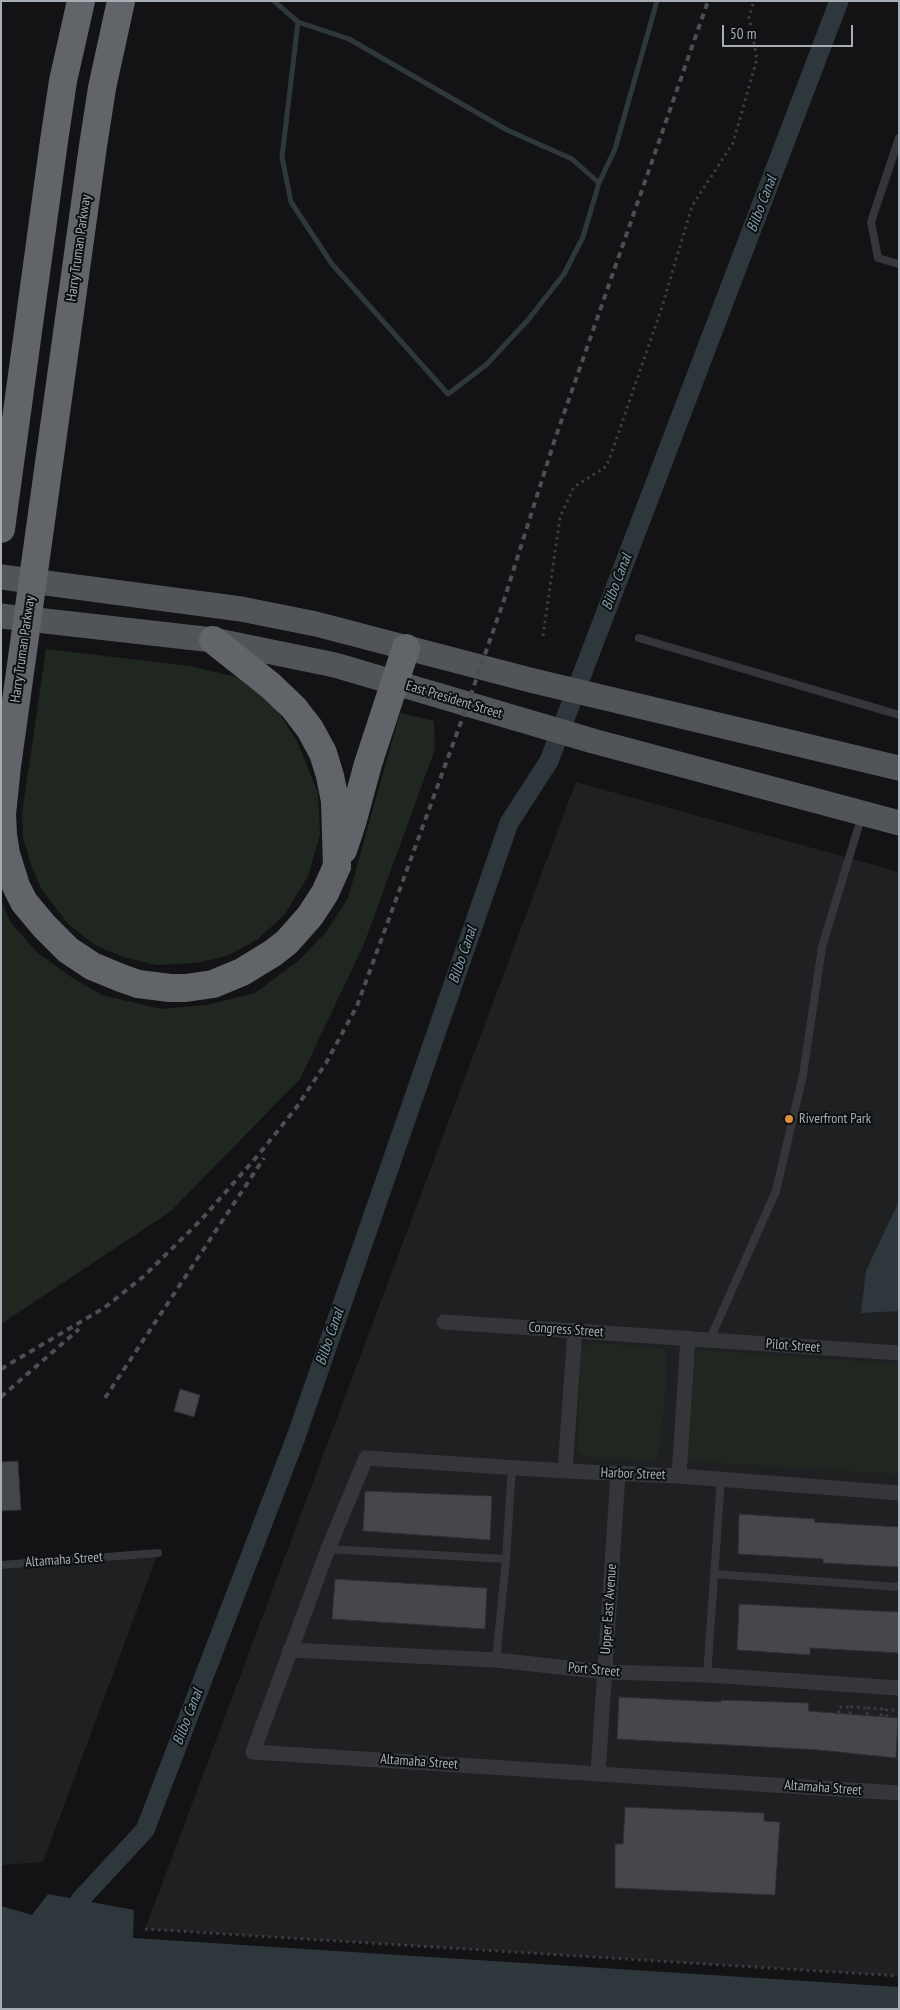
<!DOCTYPE html>
<style>
body{margin:0}
#map{position:relative;width:900px;height:2010px;overflow:hidden;background:#131315;font-family:"PT Sans Narrow",sans-serif}
canvas{display:block}
.frame{position:absolute;inset:0;border:2px solid #a6adb4;pointer-events:none}
.scale{position:absolute;left:722px;top:25px;width:131px;height:22px;box-sizing:border-box;border:2px solid #a6adb4;border-top:0;padding-left:6px;font-size:15px;line-height:18px;white-space:nowrap;color:#a6adb4;-webkit-text-stroke:4px #0e0f10;paint-order:stroke}
</style>
<div id="map">
<canvas width="900" height="2010"></canvas>
<div class="frame"></div>
<div class="scale">50 m</div>
</div>
<script>
const ctx = document.querySelector('canvas').getContext('2d');
ctx.lineJoin = 'round';
function fill(path, color) { ctx.fillStyle = color; ctx.fill(path, 'evenodd'); }
const poly = rows => new Path2D(rows.map(r => 'M' + r).join(''));
function strokePath(path, color, width, dash) { ctx.strokeStyle = color; ctx.lineWidth = width; ctx.lineCap = dash ? 'butt' : 'round'; ctx.setLineDash(dash || []); ctx.stroke(path); }
function label(font, color, halo, rows, align = 'center') {
  ctx.font = font + ' "PT Sans Narrow",sans-serif'; ctx.lineWidth = 4; ctx.setLineDash([]); ctx.textBaseline = 'middle'; ctx.strokeStyle = halo; ctx.fillStyle = color; for (const [text, x, y, turn = 0] of rows) {
    ctx.save(); ctx.translate(x, y); ctx.rotate((+turn || 0) * Math.PI / 180); ctx.textAlign = isNaN(turn) ? turn : align; if (halo) ctx.strokeText(text, 0, 0); ctx.fillText(text, 0, 0); ctx.restore();
  }
}
const built = poly([
 [576,782,899,872,899,1976,145,1929],
 [158,1553,43,1862,1,1865,1,1565]
]);
const green = poly([
 [46,649,190,666,236,677,273,704,297,741,318,793,320,835,308,876,285,914,258,939,227,956,196,963,157,965,123,957,95,945,69,925,42,890,32,868,23,838,22,814],
 [400,713,434,721,435,749,364,944,300,1079,171,1211,1,1324,1,900,11,923,38,953,71,977,102,995,161,1009,206,1005,255,993,299,960,326,932,348,898],
 [595,1343,661,1348,667,1354,666,1387,658,1457,654,1460,587,1457,578,1453,580,1354,584,1346],
 [699,1350,899,1364,899,1474,687,1461,692,1364]
]);
const water = poly([
 [899,1201,899,1311,861,1313,866,1271],
 [48,1894,134,1910,133,1938,899,1987,899,2009,1,2009,1,1906,32,1915]
]);
const stream = poly([
 [274,1,298,22],
 [599,183,572,159,507,130,349,39,298,22,282,157,291,202,332,264,448,394,486,365,528,320,564,274,583,237,599,183,615,149,657,1]
]);
const canal = poly([
 [80,1900,145,1830,296,1437,509,823,549,761,839,1]
]);
const building = poly([
 [180,1389,200,1395,194,1417,174,1411,180,1389],
 [18,1461,21,1510,1,1511,1,1462,18,1461],
 [365,1491,492,1496,490,1540,363,1531,365,1491],
 [739,1514,815,1519,814,1522,899,1527,899,1567,823,1563,823,1559,738,1554,739,1514],
 [335,1579,487,1588,485,1629,332,1619,335,1579],
 [739,1604,899,1612,899,1653,810,1648,810,1655,737,1650,739,1604],
 [619,1697,721,1702,721,1700,809,1703,808,1711,898,1718,896,1758,819,1750,617,1739,619,1697],
 [625,1807,764,1813,764,1821,780,1822,775,1895,615,1888,615,1844,623,1844,625,1807]
]);
const path = poly([
 [543,636,560,517,574,487,607,466,661,310,692,206,733,143,757,59,749,17,754,1],
 [839,1713,839,1707,851,1707],
 [850,1714,851,1707,868,1708],
 [867,1715,868,1708,881,1709],
 [881,1716,881,1709,886,1710],
 [887,1717,886,1710,899,1710],
 [145,1929,899,1976]
]);
const service = poly([
 [899,138,871,222,878,258,899,264],
 [639,638,899,715],
 [710,1339,776,1191,803,1075,822,947,862,815],
 [328,1549,506,1559],
 [1,1565,158,1553],
 [714,1574,899,1587],
 [496,1660,506,1559,512,1467],
 [707,1675,721,1479]
]);
const minor = poly([
 [444,1322,899,1353],
 [565,1471,575,1330],
 [679,1476,688,1338],
 [899,1493,679,1476,565,1471,366,1458,328,1549,253,1752,899,1793],
 [290,1650,496,1660,605,1672,707,1675,899,1688],
 [598,1773,618,1474]
]);
const primary = poly([
 [1,577,241,609,316,624,530,680,899,768],
 [1,616,213,640,335,665,593,741,899,823]
]);
const motorway = poly([
 [1,529,54,141,63,81,81,1],
 [213,640,271,686,294,708,310,729,323,753,330,776,335,801,337,866],
 [343,850,352,823,368,764,406,648]
]);
const rail = poly([
 [1,1369,104,1308,144,1276,201,1220,260,1153,296,1108,326,1063,357,1006,468,703,504,600,554,442,708,1],
 [1,1397,79,1329],
 [105,1398,264,1158]
]);
const motorwayBridge = poly([
 [121,1,102,88,93,146,7,766,2,814,3,835,6,854,16,886,24,902,44,926,68,950,92,966,121,978,138,984,170,988,186,988,213,984,242,972,273,953,287,942,310,916,325,893,337,866]
]);
const markers = [
 [789,1119,5,"#e08e40"]
];
const streetNames = [
 ["Harry Truman Parkway",79,248,-82],
 ["Harry Truman Parkway",23,649,-82],
 ["East President Street",454,700,17],
 ["Congress Street",566,1330,4],
 ["Pilot Street",793,1346,4],
 ["Harbor Street",633,1474,2],
 ["Altamaha Street",64,1560,-4],
 ["Upper East Avenue",609,1609,-86],
 ["Port Street",594,1670,5],
 ["Altamaha Street",419,1762,4],
 ["Altamaha Street",823,1788,4]
];
const poiNames = [
 ["Riverfront Park",799,1119]
];
const waterNames = [
 ["Bilbo Canal",762,204,-69],
 ["Bilbo Canal",617,582,-69],
 ["Bilbo Canal",463,955,-71],
 ["Bilbo Canal",330,1337,-71],
 ["Bilbo Canal",188,1717,-69]
];
fill(built, '#1f2022');
fill(green, '#202720');
fill(water, '#2e383c');
strokePath(stream, '#2e383c', 5);
strokePath(canal, '#2e383c', 19);
fill(building, '#45474a');
strokePath(building, '#2d2e31', 1);
strokePath(path, '#3b3d40', 3, [2.5, 4]);
strokePath(service, '#353639', 8);
strokePath(minor, '#353639', 15);
strokePath(primary, '#515458', 25);
strokePath(motorway, '#61656a', 28);
strokePath(rail, '#4c4e52', 4, [6, 5]);
strokePath(motorwayBridge, '#61656a', 28);
for (const [x, y, r, color] of markers) { const dot = new Path2D(); dot.arc(x, y, r, 0, 2 * Math.PI); ctx.fillStyle = color; ctx.fill(dot); strokePath(dot, '#0e0f10', 2); }
label('14px', '#a6adb4', '#0e0f10', streetNames);
label('14px', '#a6adb4', '#0e0f10', poiNames, 'left');
label('italic 15px', '#809fac', '#0e0f10', waterNames);
</script>
